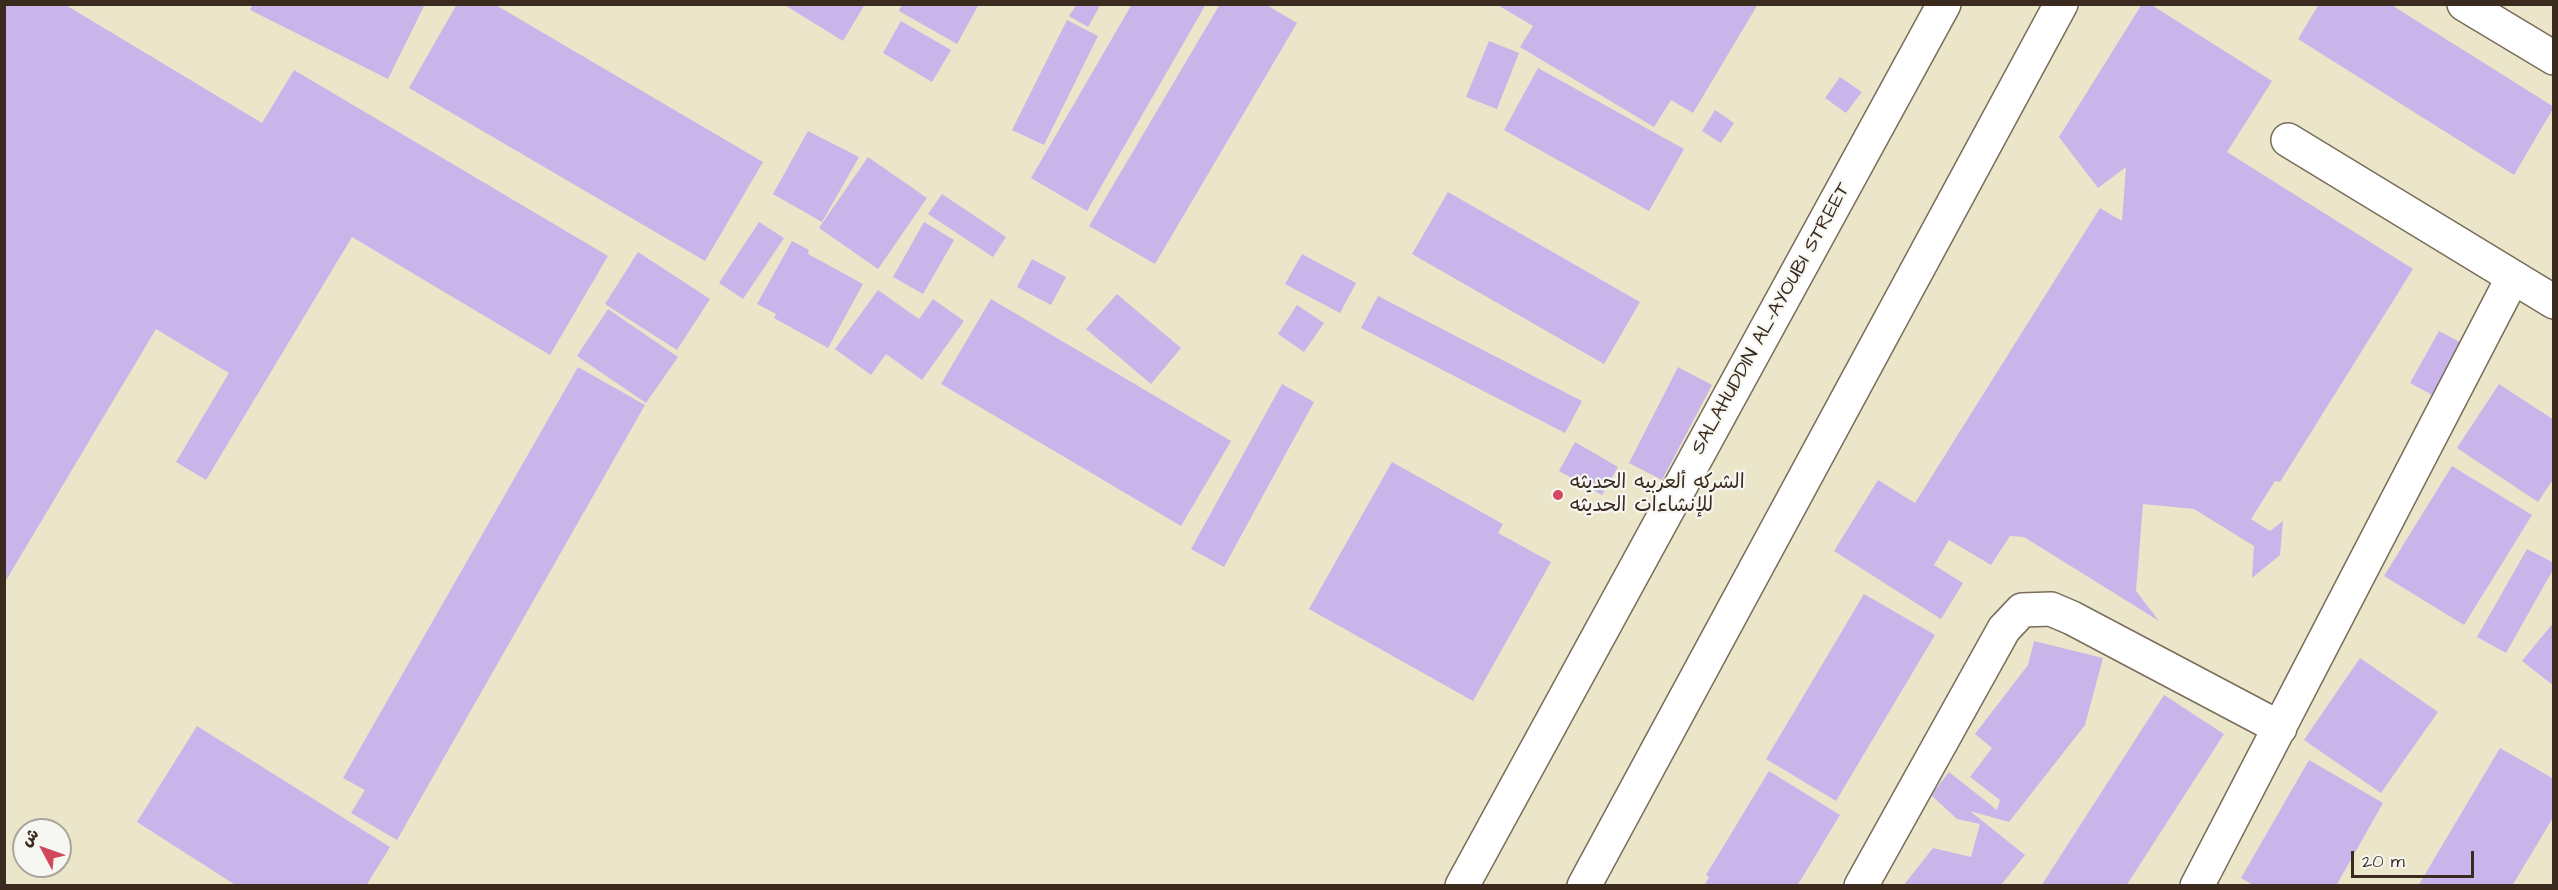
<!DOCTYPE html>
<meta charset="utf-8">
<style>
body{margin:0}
#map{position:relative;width:2558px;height:890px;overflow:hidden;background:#ebe6c9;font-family:"Architects Daughter","Playpen Sans Arabic",sans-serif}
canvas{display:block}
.frame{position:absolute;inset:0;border:6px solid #3b2a1e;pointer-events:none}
.north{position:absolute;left:12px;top:818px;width:60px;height:60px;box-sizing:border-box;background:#f6f6f2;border:2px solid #aba49d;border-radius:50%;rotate:311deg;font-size:16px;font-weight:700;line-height:24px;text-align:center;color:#3b2a1e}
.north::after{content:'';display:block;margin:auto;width:21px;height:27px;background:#d1495b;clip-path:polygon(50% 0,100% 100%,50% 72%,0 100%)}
.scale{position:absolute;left:2351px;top:851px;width:123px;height:27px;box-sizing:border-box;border:3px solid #3b2a1e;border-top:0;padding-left:8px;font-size:18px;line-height:21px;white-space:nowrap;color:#3b2a1e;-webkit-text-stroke:4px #f6f6f2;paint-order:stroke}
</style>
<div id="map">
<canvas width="2558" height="890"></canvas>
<div class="frame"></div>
<div class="north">ش</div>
<div class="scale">20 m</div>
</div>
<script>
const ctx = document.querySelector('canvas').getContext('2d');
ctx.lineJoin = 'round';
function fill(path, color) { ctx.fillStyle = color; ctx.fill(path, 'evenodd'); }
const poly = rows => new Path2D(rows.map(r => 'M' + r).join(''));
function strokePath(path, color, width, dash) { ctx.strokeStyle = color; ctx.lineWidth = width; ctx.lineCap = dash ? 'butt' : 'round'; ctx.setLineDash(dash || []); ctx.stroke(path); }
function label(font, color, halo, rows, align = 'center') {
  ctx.font = font + ' "Architects Daughter","Playpen Sans Arabic",sans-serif'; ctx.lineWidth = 4.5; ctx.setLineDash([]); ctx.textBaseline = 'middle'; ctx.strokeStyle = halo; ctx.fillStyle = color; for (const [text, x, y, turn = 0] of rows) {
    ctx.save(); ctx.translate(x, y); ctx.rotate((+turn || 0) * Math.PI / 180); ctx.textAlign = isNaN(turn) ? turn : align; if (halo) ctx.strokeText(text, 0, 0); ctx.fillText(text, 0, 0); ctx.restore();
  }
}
const building = poly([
 [5,4,64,4,262,123,294,70,608,256,550,355,352,237,206,480,176,462,229,373,156,329,5,582],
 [253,4,425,4,388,79,250,10],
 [457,4,494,4,763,162,705,261,409,88],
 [783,4,865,4,843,41],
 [902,4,979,4,957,44,899,11],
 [1077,4,1101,4,1088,27,1069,16],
 [1132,4,1206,4,1087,211,1031,178],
 [1220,4,1265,4,1297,23,1155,264,1089,226],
 [1496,4,1758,4,1693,113,1671,100,1654,127,1520,47,1533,26],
 [2142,4,2150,4,2272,81,2227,152,2413,269,2280,482,2275,481,2251,519,2270,531,2283,521,2280,555,2252,578,2254,546,2194,509,2143,504,2136,591,2159,621,2024,537,2010,536,1991,565,1949,540,1934,565,1963,583,1941,619,1834,551,1878,480,1915,503,2100,208,2122,221,2126,167,2098,188,2059,137],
 [2319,4,2390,4,2554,107,2514,175,2298,39],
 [1067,20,1098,36,1044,145,1012,130],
 [901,21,951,50,932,82,883,53],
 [1489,41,1519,53,1497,109,1466,97],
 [1538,68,1684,149,1649,211,1504,130],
 [1840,77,1862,92,1846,113,1825,98],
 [1715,110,1734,123,1721,143,1702,131],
 [808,131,859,157,822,222,773,194],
 [868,157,927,198,878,269,819,228],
 [1448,192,1640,302,1604,364,1412,254],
 [942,194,1006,237,993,257,928,214],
 [759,222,784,238,743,299,719,283],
 [924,222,954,240,923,294,893,277],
 [792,241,809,250,808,254,863,284,828,348,774,318,776,314,757,304],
 [638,252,710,299,677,350,605,304],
 [1302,254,1356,283,1340,313,1285,284],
 [1032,259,1066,277,1051,305,1017,287],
 [878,290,919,319,933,299,964,321,922,380,886,354,871,375,835,349],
 [1117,294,1181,348,1151,384,1086,329],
 [1378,296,1582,401,1565,433,1361,328],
 [991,299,1231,441,1181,526,941,384],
 [1297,305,1324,323,1304,352,1278,334],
 [608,309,678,357,646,403,577,356],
 [2439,331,2467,346,2438,398,2410,383],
 [578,367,645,405,397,840,351,813,365,790,343,778],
 [1678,367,1712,385,1662,480,1629,463],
 [1282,384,1314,402,1224,567,1191,549],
 [2499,384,2554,420,2554,478,2538,502,2457,448],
 [1575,442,1618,467,1602,495,1559,471],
 [1392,462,1503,524,1498,533,1551,562,1473,701,1309,609],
 [2452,466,2532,515,2464,625,2384,576],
 [2527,549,2554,563,2554,568,2506,653,2477,637],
 [1864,594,1935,635,1836,801,1766,759],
 [2554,622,2554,686,2522,661],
 [2034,641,2103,658,2085,725,2009,822,1970,811,2025,855,2000,886,1903,886,1933,848,1971,857,1980,824,1957,819,1931,795,1949,772,1997,810,2000,800,1970,777,1992,748,1975,734,2028,665],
 [2360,658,2438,712,2381,793,2304,740],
 [2164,695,2224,734,2126,886,2041,886],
 [197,726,390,847,366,886,237,886,137,822],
 [2500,748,2554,779,2554,816,2512,886,2418,886],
 [2309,760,2383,803,2336,886,2255,886,2241,878],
 [1769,771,1840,815,1797,886,1704,886,1709,877,1706,875]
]);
const minor = poly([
 [2464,4,2554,58],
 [2288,140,2554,302],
 [1462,886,1944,4],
 [1584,886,2061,4],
 [1861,886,2004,629,2022,610,2051,609,2072,618,2280,728],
 [2197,886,2513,277]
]);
const markers = [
 [1558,495,6,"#d1495b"]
];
const streetNames = [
 ["SALAHUDDIN AL-AYOUBI STREET",1772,319,-61]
];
const poiNames = [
 ["الشركه ألعربيه الحديثه",1570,484],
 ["للإنشاءات الحديثه",1570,507]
];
fill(building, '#c9b5ea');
strokePath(minor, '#796c5a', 36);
strokePath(minor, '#fff', 33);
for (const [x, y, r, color] of markers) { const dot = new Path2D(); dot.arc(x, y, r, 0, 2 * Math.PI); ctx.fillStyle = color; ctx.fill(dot); strokePath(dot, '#f6f6f2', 2); }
label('20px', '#3b2a1e', '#f6f6f2', streetNames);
label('20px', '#3b2a1e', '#f6f6f2', poiNames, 'left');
</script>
